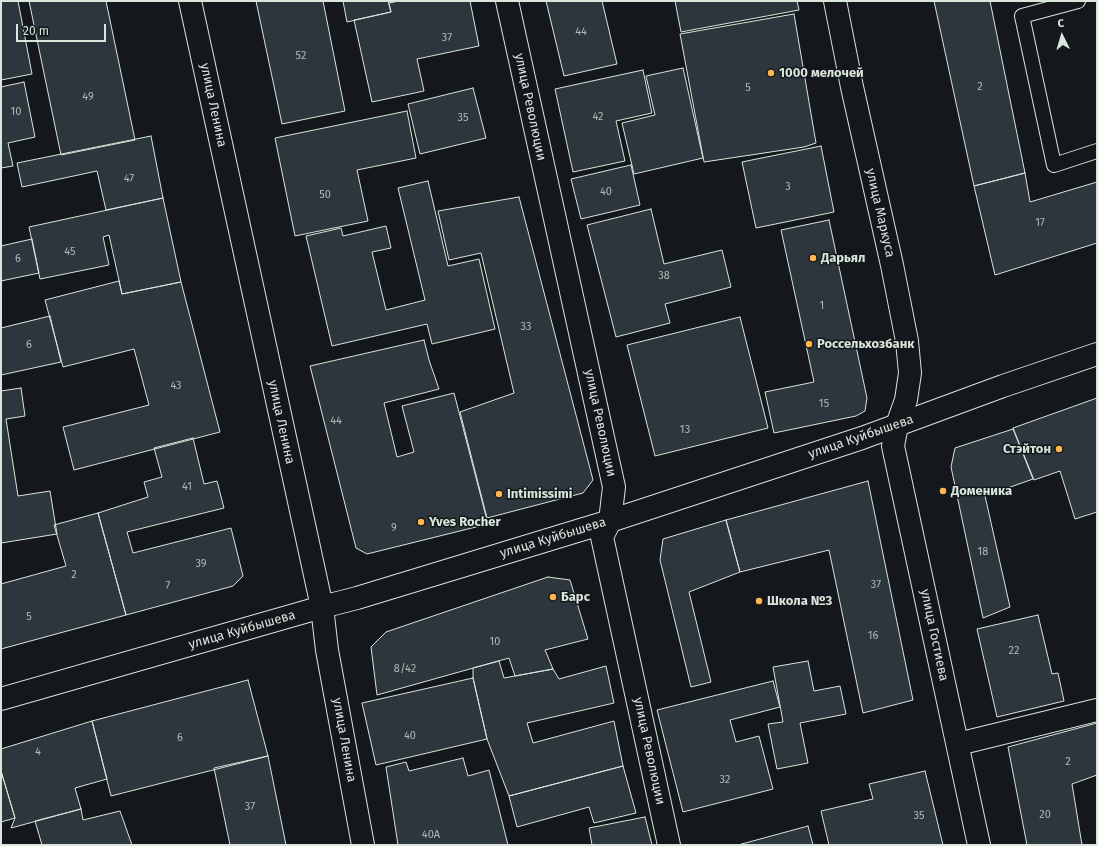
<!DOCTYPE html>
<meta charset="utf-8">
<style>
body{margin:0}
#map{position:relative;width:1098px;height:846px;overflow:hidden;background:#14181c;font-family:"Fira Sans",sans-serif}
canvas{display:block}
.frame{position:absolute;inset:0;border:2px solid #d8e6dc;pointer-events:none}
.north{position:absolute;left:1042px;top:16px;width:40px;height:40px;-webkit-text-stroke:3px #14181c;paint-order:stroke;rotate:355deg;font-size:11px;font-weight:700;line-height:16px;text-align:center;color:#d8e6dc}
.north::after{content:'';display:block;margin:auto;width:14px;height:18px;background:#d8e6dc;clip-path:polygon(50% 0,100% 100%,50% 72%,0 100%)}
.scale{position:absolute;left:16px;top:24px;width:90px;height:18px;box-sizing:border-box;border:2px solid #d8e6dc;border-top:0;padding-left:5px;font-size:12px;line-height:14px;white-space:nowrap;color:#d8e6dc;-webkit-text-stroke:3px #14181c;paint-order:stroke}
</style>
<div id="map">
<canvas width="1098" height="846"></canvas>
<div class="frame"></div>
<div class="north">С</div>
<div class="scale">20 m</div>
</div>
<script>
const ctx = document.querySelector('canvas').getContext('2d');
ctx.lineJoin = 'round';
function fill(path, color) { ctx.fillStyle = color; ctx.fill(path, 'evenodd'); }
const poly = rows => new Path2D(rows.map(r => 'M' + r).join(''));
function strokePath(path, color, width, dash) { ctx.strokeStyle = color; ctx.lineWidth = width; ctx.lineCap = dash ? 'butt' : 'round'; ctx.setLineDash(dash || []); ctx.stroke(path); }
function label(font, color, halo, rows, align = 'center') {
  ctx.font = font + ' "Fira Sans",sans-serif'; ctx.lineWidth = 3; ctx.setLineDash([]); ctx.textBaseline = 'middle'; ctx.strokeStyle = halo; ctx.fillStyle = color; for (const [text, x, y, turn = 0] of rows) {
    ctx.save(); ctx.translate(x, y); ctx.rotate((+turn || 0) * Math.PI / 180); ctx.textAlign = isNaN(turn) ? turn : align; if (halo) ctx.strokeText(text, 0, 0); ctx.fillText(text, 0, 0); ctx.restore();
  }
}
const building = poly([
 [1,1,18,1,32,74,1,80,1,1],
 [29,1,106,1,135,140,61,155,29,1],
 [256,1,323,1,345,111,282,124,256,1],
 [343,1,388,1,391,12,347,22,343,1],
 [399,1,470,1,479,46,417,59,424,91,372,102,354,20,391,12,389,3,399,1],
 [546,1,602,1,617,64,564,76,546,1],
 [675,1,797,1,799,10,681,32,675,1],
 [934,1,990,1,1025,173,974,186,934,1],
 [794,14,816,143,804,147,704,162,680,34,794,14],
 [683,68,703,158,634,174,622,123,655,115,646,76,683,68],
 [643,70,652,113,616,121,625,161,573,172,555,89,643,70],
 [24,82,35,137,8,143,13,166,1,168,1,87,24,82],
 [473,88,486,138,420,154,408,104,473,88],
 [407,111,416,158,357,170,368,221,295,236,275,138,407,111],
 [151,136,163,198,106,210,97,171,22,187,17,163,151,136],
 [821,146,834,212,756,228,742,162,821,146],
 [631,165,640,205,581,219,571,179,631,165],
 [1025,173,1030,202,1097,182,1097,243,995,275,974,186,1025,173],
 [428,181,448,266,479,259,495,329,432,344,427,324,332,346,306,236,341,228,343,236,386,226,391,248,372,252,386,310,425,300,398,188,428,181],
 [519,197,593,480,583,493,487,518,460,412,514,393,481,253,449,260,438,211,519,197],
 [163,198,181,282,122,294,109,235,103,237,109,265,40,279,29,227,163,198],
 [651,209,664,264,722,250,731,287,665,304,670,323,616,337,587,225,651,209],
 [829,220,867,398,865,411,856,416,774,433,765,392,814,382,781,230,829,220],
 [32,239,39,273,1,281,1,246,32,239],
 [119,281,122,294,181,282,220,432,74,470,63,427,149,405,134,349,63,367,45,300,119,281],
 [50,316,61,362,1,375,1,328,50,316],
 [740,317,768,428,655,456,627,345,740,317],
 [424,340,429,360,439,389,384,403,397,457,414,452,402,406,454,393,488,524,367,554,356,548,310,366,424,340],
 [21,388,25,416,6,419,18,496,50,491,57,534,1,543,1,391,21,388],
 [1097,398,1097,512,1075,519,1060,471,1034,480,1013,428,1097,398],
 [1013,429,1033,479,985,496,1010,607,983,618,951,467,955,448,1013,429],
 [193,438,204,484,217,481,224,508,127,532,133,553,231,528,243,576,233,586,126,615,98,513,148,497,144,482,162,477,154,448,193,438],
 [868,481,913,700,863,713,829,550,740,572,726,520,868,481],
 [98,513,126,615,1,649,1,584,66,566,54,525,98,513],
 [726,520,740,572,689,592,711,682,691,687,660,560,663,539,726,520],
 [548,577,570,580,588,639,545,650,553,669,515,676,509,658,377,695,371,647,386,632,548,577],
 [1038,615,1052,674,1058,673,1064,701,997,717,977,629,1038,615],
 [499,661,504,678,553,669,559,679,606,666,614,703,527,723,533,743,614,721,623,766,509,796,487,739,473,678,473,668,499,661],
 [808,661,814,691,840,686,846,714,800,723,808,763,777,769,768,724,783,722,773,667,808,661],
 [473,678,487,739,376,765,362,703,473,678],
 [248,680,268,756,111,796,92,721,248,680],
 [773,681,780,707,730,720,736,742,759,736,773,789,683,812,657,710,773,681],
 [92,721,107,779,75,788,81,809,11,828,15,818,1,771,1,749,92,721],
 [1097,723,1097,775,1072,784,1082,845,1027,845,1008,747,1097,723],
 [268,756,286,845,230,845,214,768,268,756],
 [463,758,468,776,489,770,508,845,398,845,386,767,406,762,409,771,463,758],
 [623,766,636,813,594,823,589,807,517,827,509,796,623,766],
 [1,771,15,818,1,822,1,771],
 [925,771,943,845,829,845,821,811,873,799,869,784,925,771],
 [81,809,83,820,120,811,132,845,42,845,35,821,81,809],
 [645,817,652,845,592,845,589,828,645,817],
 [808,826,813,845,738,845,808,826]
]);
const service = poly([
 [1078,1,1022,16,1054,165,1097,151]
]);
const minor = poly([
 [507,1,614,487,610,521,602,537,669,845],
 [897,425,893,446,979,845],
 [1,699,322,607],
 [958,744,1097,710]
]);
const tertiary = poly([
 [835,1,852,87,892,265,907,341,910,373,906,400,897,425]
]);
const secondary = poly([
 [190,1,322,607,327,650,363,845],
 [322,607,357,598,610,521,862,438,1003,386,1097,354]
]);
const markers = [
 [771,73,4,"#ffb74d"],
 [813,258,4,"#ffb74d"],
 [809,344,4,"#ffb74d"],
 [1059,449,4,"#ffb74d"],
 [943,491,4,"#ffb74d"],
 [499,494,4,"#ffb74d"],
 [421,522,4,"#ffb74d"],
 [553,597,4,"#ffb74d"],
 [759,601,4,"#ffb74d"]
];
const numberNames = [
 ["44",581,32],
 ["37",447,38],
 ["52",301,56],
 ["2",980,87],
 ["5",748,88],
 ["49",88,97],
 ["10",16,112],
 ["42",598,117],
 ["35",463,118],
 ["47",129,179],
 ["3",788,187],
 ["40",606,192],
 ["50",325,195],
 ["17",1040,223],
 ["45",70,252],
 ["6",18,259],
 ["38",664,276],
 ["1",822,306],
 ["33",526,327],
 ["6",29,345],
 ["43",176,386],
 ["15",824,404],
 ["44",336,421],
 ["13",685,430],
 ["41",187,487],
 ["9",394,528],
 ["18",983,552],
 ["39",201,564],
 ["2",74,575],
 ["37",876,585],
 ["7",168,586],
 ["5",29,617],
 ["16",873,636],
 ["10",495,642],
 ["22",1014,651],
 ["8/42",405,669],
 ["40",410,736],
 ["6",180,738],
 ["4",38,752],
 ["2",1068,762],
 ["32",725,780],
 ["37",250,807],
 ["20",1045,815],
 ["35",919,816],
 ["40А",431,835]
];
const poiNames = [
 ["1000 мелочей",779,73],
 ["Дарьял",821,258],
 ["Россельхозбанк",817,344],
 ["Стэйтон",1051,449,"right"],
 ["Доменика",951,491],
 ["Intimissimi",507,494],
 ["Yves Rocher",429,522],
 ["Барс",561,597],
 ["Школа №3",767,601]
];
const streetNames = [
 ["улица Ленина",213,105,78],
 ["улица Революции",530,107,78],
 ["улица Маркуса",880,213,77],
 ["улица Ленина",281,422,78],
 ["улица Революции",600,423,78],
 ["улица Куйбышева",861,437,-19],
 ["улица Куйбышева",553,538,-17],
 ["улица Куйбышева",242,630,-16],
 ["улица Гостиева",934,635,78],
 ["улица Ленина",344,740,80],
 ["улица Революции",649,751,78]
];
fill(building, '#2c363c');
strokePath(building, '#d8e6dc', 1);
strokePath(service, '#d8e6dc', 16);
strokePath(minor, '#d8e6dc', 24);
strokePath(tertiary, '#d8e6dc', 24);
strokePath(secondary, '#d8e6dc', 24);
strokePath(service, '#14181c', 14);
strokePath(minor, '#14181c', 22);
strokePath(tertiary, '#14181c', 22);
strokePath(secondary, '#14181c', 22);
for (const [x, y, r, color] of markers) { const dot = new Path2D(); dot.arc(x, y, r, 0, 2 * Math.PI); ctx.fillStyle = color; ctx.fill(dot); strokePath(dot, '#14181c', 1.5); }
label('11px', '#adbab4', null, numberNames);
label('bold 13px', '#d8e6dc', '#14181c', poiNames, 'left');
label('13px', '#d8e6dc', '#14181c', streetNames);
</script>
